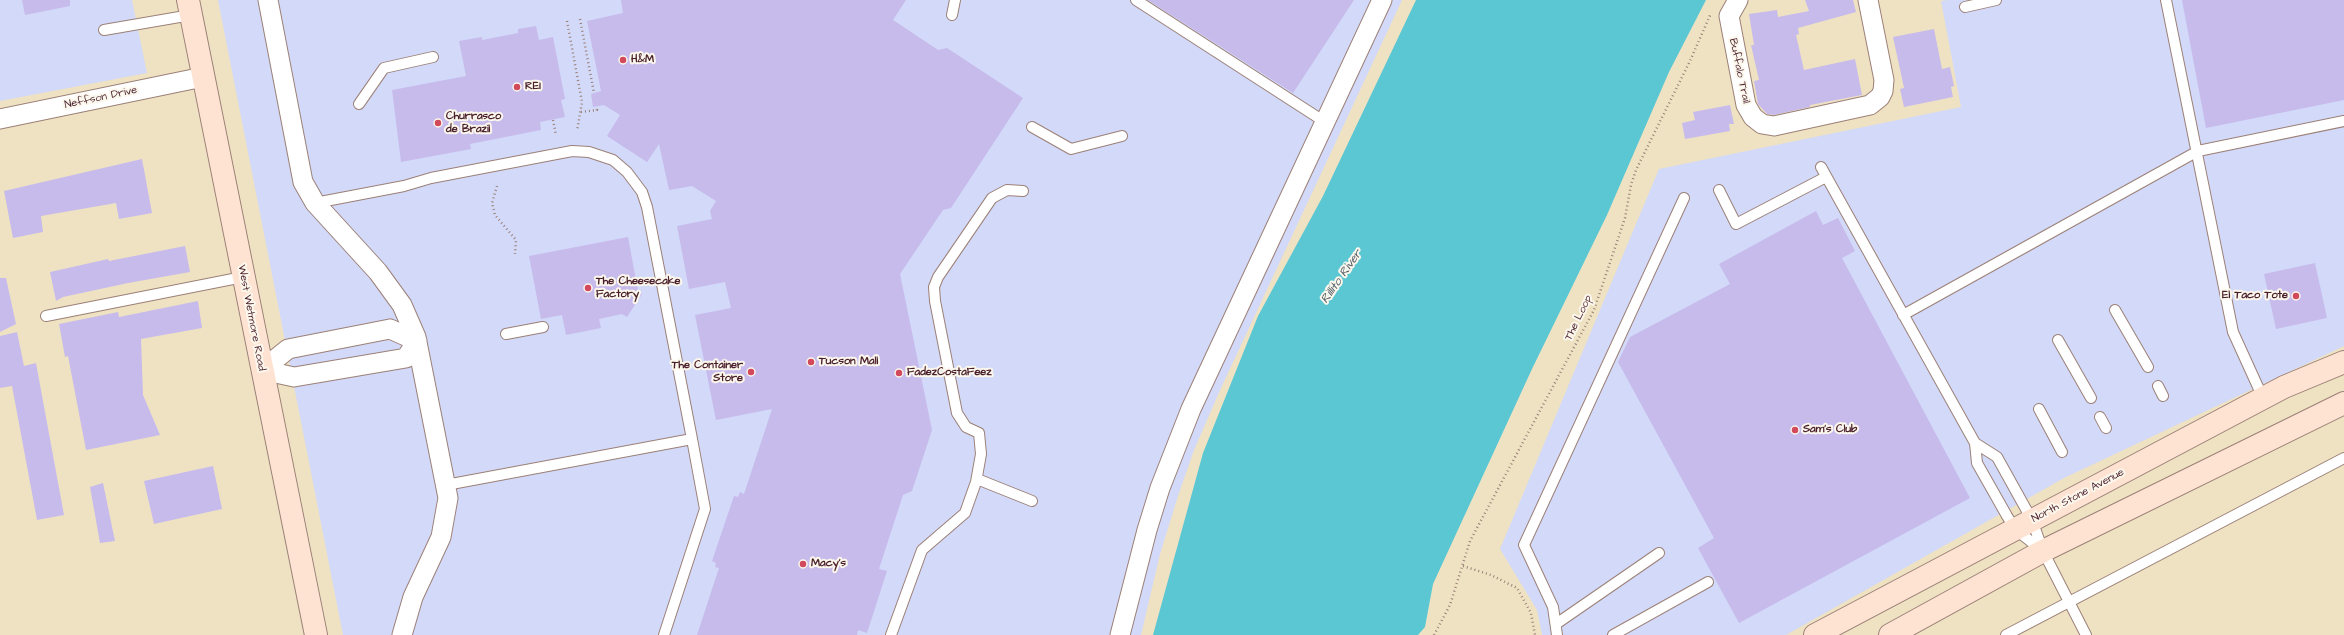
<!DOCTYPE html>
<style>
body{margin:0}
canvas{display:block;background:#eee2c3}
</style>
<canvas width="2344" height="635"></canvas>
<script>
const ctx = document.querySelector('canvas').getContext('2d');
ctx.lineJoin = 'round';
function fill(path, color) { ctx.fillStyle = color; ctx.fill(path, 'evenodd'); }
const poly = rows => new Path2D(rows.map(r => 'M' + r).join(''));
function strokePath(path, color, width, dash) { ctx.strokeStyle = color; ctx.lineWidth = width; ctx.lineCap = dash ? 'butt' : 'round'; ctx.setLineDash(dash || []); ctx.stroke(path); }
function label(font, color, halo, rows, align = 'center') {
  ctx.font = font + ' "Architects Daughter",sans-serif'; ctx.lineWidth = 4; ctx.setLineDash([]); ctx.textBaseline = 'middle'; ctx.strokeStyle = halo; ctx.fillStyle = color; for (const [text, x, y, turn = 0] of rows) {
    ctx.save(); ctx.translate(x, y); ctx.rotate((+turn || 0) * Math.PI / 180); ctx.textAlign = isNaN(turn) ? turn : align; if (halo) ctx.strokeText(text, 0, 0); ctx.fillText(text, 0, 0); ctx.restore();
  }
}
const built = poly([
 [0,0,132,0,147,73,0,101],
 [218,0,1402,0,1221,388,1194,450,1178,496,1160,554,1141,635,343,635],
 [1948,0,2344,0,2344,346,2064,478,1786,635,1542,635,1537,610,1500,549,1659,169,1961,107,1941,1]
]);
const water = poly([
 [1416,0,1706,0,1669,72,1607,215,1532,369,1433,584,1425,627,1418,635,1153,635,1203,453,1258,316,1323,196]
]);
const building = poly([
 [22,0,70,0,70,6,25,15],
 [621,0,906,0,893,20,938,50,947,48,1023,98,951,208,943,210,900,274,932,430,912,491,903,495,879,569,887,571,867,633,858,630,857,635,697,635,719,568,715,567,716,563,712,561,734,496,738,497,740,492,744,494,772,409,716,420,695,315,731,308,725,282,689,289,677,226,712,219,710,211,716,201,692,186,669,190,659,144,647,162,607,136,620,115,604,105,593,107,591,94,601,91,587,21,623,13],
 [1148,0,1354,0,1293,93],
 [1805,0,1853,0,1856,12,1798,28,1799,34,1796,35,1804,70,1855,59,1862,95,1810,105,1810,107,1774,115,1767,114,1758,104,1754,81,1759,80,1751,45,1754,45,1749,14,1777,10,1778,17,1809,11],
 [2182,0,2344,0,2344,100,2206,128],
 [536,26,539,40,553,37,565,99,561,100,565,117,540,122,541,130,470,144,471,149,401,162,392,90,466,76,459,41,482,37,482,40,518,33,518,29],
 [1934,29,1942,69,1950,67,1954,86,1951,87,1953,97,1904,107,1900,89,1904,88,1893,37],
 [1730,105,1734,124,1729,124,1730,131,1685,139,1682,123,1695,120,1693,112],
 [142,159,152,213,119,219,116,203,41,216,43,232,13,238,4,191],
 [1816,211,1823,225,1838,218,1855,251,1842,258,1970,498,1739,623,1698,548,1714,538,1618,362,1630,337,1730,284,1719,264],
 [628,237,638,291,642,294,627,317,622,314,599,319,601,328,566,335,562,315,541,319,529,256],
 [185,246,190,272,128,283,63,297,56,301,50,272,108,259,109,261],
 [2315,263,2327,318,2276,329,2264,274],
 [0,278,6,278,16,324,0,332],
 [198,301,202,328,141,339,143,395,160,435,86,450,68,356,65,357,59,324,118,312,119,317],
 [17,332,24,366,36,363,64,515,37,520,12,386,0,388,0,336],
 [213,466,222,509,154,524,144,481],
 [103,483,115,541,100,543,90,487]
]);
const path = poly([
 [580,19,594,93],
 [567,21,582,102,577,131],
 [581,112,597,110,596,107],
 [553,120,556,135],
 [497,186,492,203,495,215,516,240,515,254],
 [1463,566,1491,575,1517,588,1531,613,1535,635],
 [1434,635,1450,605,1470,541,1594,310,1625,218,1631,185,1636,170,1690,61,1711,13]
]);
const service = poly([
 [1136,0,1325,122],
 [2166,0,2233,332,2263,398],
 [1965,7,1996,0],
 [952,15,955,0],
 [104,30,191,15],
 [359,104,384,68,433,57],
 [1032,127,1071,149,1122,136],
 [1821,167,1975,443,1977,463,2007,516,2015,529,2043,551],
 [1719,190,1736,224,1826,177],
 [315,203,404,186,431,178,572,151,589,152,613,160,627,172,642,192,647,207,692,439,446,485],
 [2115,310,2148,367],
 [1903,315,2198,151,2344,121],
 [46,316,243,277],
 [506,334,543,327],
 [2058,340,2091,398],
 [2158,386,2163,396],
 [2039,409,2062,452],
 [2100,417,2106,428],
 [1975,443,1997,457,2032,520,2043,551,2086,635],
 [977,479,1032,501],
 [1556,624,1659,553],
 [664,635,705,509,692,439],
 [891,635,922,550,965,513,976,482,981,454,979,433,966,427,957,413,935,301,934,287,938,277,992,198,1007,190,1023,191],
 [1557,635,1553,607,1524,545,1684,198],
 [1613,635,1708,582],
 [2006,635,2344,458]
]);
const minor = poly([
 [268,0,303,182,315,203,378,272,402,305,416,337,448,498,441,537,413,597,402,635],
 [1738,0,1729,16,1746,105,1753,117,1762,124,1774,126,1870,105,1880,97,1883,91,1884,80,1868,0],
 [0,119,203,77],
 [390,329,417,341,406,358,294,377,262,370,288,349,390,329],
 [1120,635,1147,530,1160,488,1191,409,1382,0]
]);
const secondary = poly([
 [188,0,316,635],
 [1815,635,2284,387,2344,362],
 [1890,635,2043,551,2344,403]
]);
const markers = [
 [623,60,4,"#d1495b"],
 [517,87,4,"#d1495b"],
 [438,123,4,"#d1495b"],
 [588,288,4,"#d1495b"],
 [2296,296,4,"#d1495b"],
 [811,362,4,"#d1495b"],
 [751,372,4,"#d1495b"],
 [899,373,4,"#d1495b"],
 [1795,430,4,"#d1495b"],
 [803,564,4,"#d1495b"]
];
const poiNames = [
 ["H&M",631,60],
 ["REI",525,87],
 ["Churrasco",446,117],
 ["de Brazil",446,130],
 ["The Cheesecake",596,282],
 ["Factory",596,295],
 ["El Taco Tote",2288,296,"right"],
 ["Tucson Mall",819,362],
 ["The Container",743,366,"right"],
 ["Store",743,379,"right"],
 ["FadezCostaFeez",907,373],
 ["Sam's Club",1803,430],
 ["Macy's",811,564]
];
const streetNames = [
 ["Buffalo Trail",1739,71,78],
 ["Neffson Drive",101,98,-12],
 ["West Wetmore Road",251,318,79],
 ["The Loop",1579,318,-64],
 ["North Stone Avenue",2078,496,-28]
];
const waterNames = [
 ["Rillito River",1342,277,-55]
];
fill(built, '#d2d9f9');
fill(water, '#5bc7d3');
fill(building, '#c7bbec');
strokePath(service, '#9c8077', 12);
strokePath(minor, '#9c8077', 21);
strokePath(secondary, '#9c8077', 24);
strokePath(path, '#9c8077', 2.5, [1, 3]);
strokePath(service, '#fff', 10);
strokePath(minor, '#fff', 19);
strokePath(secondary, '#fee3d2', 22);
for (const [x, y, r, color] of markers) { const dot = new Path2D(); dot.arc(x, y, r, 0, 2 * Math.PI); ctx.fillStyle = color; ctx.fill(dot); strokePath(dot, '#fbf7ec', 1.5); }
label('bold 11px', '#4a1f2b', '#fbf7ec', poiNames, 'left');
label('11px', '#4a1f2b', '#fbf7ec', streetNames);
label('italic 12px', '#505a66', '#fbf7ec', waterNames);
</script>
